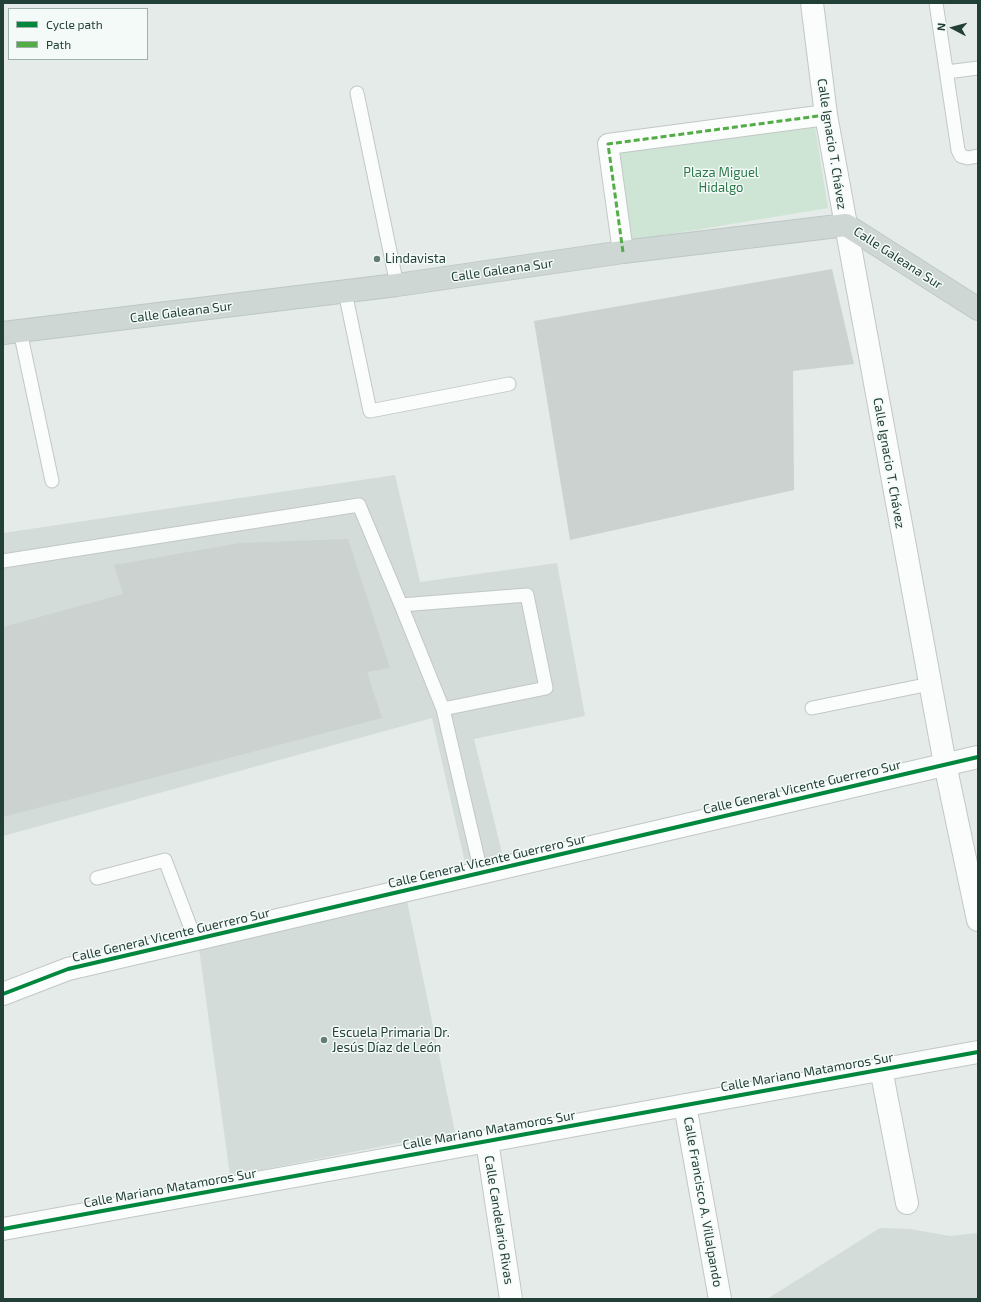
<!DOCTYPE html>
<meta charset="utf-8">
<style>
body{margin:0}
#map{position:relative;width:981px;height:1302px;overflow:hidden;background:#e5ebe8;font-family:"Exo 2",sans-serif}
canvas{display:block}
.frame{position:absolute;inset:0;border:4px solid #224038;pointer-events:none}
.legend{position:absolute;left:8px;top:8px;width:140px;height:52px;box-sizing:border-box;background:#f4faf7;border:1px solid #a0b0ab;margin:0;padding:5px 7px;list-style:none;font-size:12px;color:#224038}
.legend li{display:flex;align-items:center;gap:8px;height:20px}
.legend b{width:20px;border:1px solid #a0b0ab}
.north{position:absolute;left:933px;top:8px;width:40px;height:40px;-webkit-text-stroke:3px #f4faf7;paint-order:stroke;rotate:276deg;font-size:11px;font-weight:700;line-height:16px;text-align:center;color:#224038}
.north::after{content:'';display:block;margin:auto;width:14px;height:18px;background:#224038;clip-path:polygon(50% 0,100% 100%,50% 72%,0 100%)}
</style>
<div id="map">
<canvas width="981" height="1302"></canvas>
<div class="frame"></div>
<ul class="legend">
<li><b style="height:5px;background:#00873e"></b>Cycle path</li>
<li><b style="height:5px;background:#53ad46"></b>Path</li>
</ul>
<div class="north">N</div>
</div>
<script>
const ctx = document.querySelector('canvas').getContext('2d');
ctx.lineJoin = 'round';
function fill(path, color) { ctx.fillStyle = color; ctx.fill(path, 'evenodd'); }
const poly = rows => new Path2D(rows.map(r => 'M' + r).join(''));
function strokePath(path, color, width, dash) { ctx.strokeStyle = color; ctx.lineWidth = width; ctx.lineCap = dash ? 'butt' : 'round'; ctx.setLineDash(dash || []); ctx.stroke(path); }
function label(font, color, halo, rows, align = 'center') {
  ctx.font = font + ' "Exo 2",sans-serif'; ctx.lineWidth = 3; ctx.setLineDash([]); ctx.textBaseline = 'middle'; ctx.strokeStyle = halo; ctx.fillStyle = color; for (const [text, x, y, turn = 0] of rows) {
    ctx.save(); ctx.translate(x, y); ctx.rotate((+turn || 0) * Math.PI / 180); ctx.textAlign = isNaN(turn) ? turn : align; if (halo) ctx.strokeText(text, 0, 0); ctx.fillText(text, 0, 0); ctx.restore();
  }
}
const built = poly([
 [395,475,420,582,557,563,585,716,474,739,503,857,466,867,432,718,3,836,3,533],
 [406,896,455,1132,230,1176,199,948],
 [880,1228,910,1229,950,1236,978,1233,978,1299,767,1299]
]);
const green = poly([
 [814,121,828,208,629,241,615,153]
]);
const building = poly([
 [832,269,854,364,793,371,794,490,570,540,534,321],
 [348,539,390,668,367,672,382,718,3,817,3,627,123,594,114,565,240,543]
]);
const service = poly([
 [936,3,958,150,961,156,968,158,978,156],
 [947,72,978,68],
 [357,93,397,285],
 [345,292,370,411,509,384],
 [20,331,52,481],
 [3,561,359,505,401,605,443,709,481,872],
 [401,605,527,595,546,688,443,709],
 [812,708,930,684],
 [97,878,165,860,195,939]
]);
const pedestrian = poly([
 [623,252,608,144,826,115]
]);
const minor = poly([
 [812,3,826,115,846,225,945,764,978,920],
 [3,994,68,969,978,757],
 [881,1069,907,1203],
 [685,1105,720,1299],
 [487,1141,511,1299],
 [3,1229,978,1052]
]);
const primary = poly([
 [3,333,397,285,623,252,846,225,978,309]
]);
const quiet = poly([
 [623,252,608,144,826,115]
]);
const cycleway = poly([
 [3,994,68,969,978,757],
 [3,1229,978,1052]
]);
const markers = [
 [377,259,4,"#667c76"],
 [324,1040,4,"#667c76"]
];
const streetNames = [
 ["Calle Ignacio T. Chávez",832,144,81],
 ["Calle Galeana Sur",898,258,33],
 ["Calle Galeana Sur",502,270,-8],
 ["Calle Galeana Sur",181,312,-7],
 ["Calle Ignacio T. Chávez",889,463,80],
 ["Calle General Vicente Guerrero Sur",802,787,-13],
 ["Calle General Vicente Guerrero Sur",487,861,-13],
 ["Calle General Vicente Guerrero Sur",171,935,-13],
 ["Calle Mariano Matamoros Sur",807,1072,-10],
 ["Calle Mariano Matamoros Sur",489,1130,-10],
 ["Calle Mariano Matamoros Sur",170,1188,-10],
 ["Calle Francisco A. Villalpando",703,1202,80],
 ["Calle Candelario Rivas",499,1220,81]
];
const parkNames = [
 ["Plaza Miguel",721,173],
 ["Hidalgo",721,188]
];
const poiNames = [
 ["Lindavista",385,259],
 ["Escuela Primaria Dr.",332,1033],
 ["Jesús Díaz de León",332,1048]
];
fill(built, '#d3dcd8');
fill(green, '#cee4d5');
fill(building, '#ccd2d0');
strokePath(service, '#c2c8c5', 15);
strokePath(pedestrian, '#c2c8c5', 22);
strokePath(minor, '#c2c8c5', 24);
strokePath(primary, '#bdc7c4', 24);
strokePath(service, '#fbfcfc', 13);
strokePath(pedestrian, '#fbfcfc', 20);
strokePath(minor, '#fbfcfc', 22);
strokePath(primary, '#ced7d4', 22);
strokePath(quiet, '#53ad46', 3, [6, 3]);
strokePath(cycleway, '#00873e', 4);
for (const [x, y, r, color] of markers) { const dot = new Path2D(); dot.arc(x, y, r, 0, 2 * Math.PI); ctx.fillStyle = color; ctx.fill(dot); strokePath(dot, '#f4faf7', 1.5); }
label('13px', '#224038', '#f4faf7', streetNames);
label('13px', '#2b784a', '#f4faf7', parkNames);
label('13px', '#224038', '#f4faf7', poiNames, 'left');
</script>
